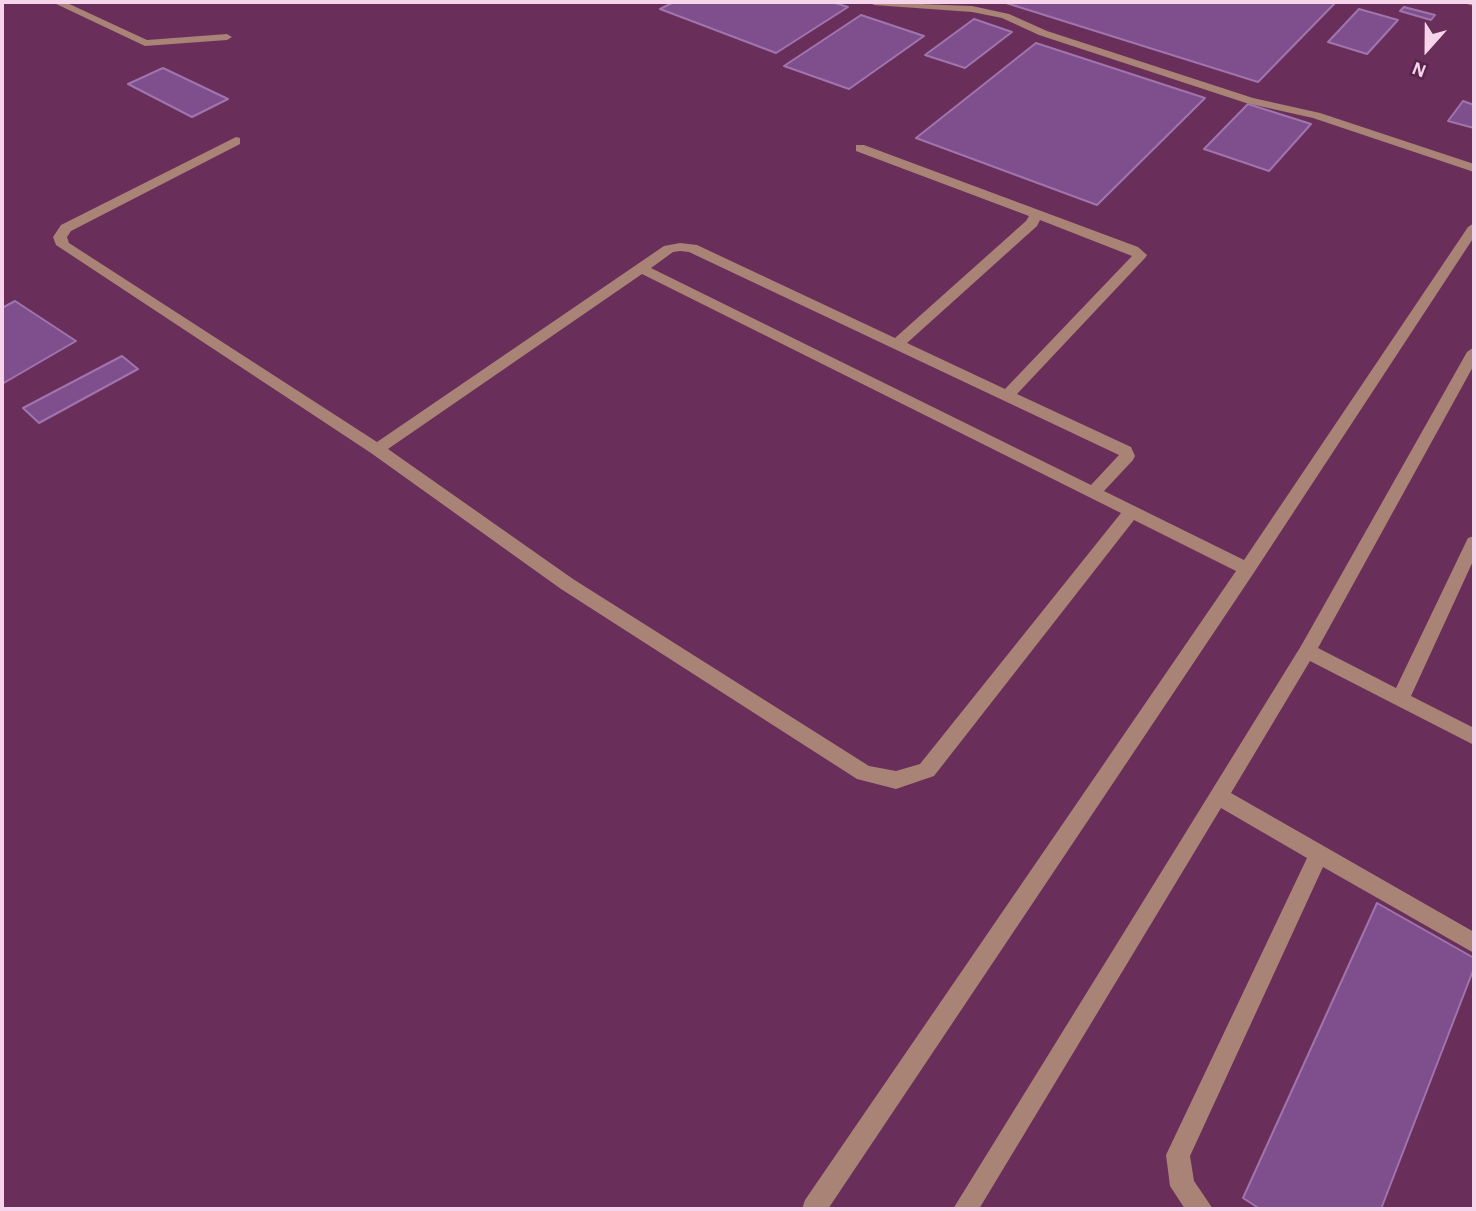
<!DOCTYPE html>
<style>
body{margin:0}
#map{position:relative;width:1476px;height:1211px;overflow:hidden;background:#59244c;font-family:"Alegreya Sans",sans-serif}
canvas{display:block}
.frame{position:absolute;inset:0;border:4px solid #f6d4ea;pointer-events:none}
.north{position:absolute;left:1392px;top:14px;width:70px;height:70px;-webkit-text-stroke:5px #59244c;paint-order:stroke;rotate:201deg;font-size:19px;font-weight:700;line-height:28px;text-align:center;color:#f6d4ea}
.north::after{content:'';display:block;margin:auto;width:24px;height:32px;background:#f6d4ea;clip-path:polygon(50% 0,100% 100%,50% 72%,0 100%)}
</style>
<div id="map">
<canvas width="1476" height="1211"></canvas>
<div class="frame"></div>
<div class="north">N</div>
</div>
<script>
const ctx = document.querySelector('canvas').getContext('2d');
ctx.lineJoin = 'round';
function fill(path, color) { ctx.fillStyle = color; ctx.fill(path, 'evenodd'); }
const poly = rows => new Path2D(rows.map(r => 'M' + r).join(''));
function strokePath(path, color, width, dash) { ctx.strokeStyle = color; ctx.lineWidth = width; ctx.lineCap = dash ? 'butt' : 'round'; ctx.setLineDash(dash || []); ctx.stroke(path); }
const built = poly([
 [2,2,1474,2,1474,1209,2,1209]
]);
const building = poly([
 [674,2,832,2,848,7,776,53,660,9,674,2],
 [1003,2,1336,2,1258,82,1003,2],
 [1404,7,1435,15,1431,20,1400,11,1404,7],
 [1359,9,1398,20,1367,54,1328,42,1359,9],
 [861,15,924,36,849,89,784,66,861,15],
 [974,19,1012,32,965,68,925,55,974,19],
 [1036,43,1205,98,1097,205,916,138,1036,43],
 [163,68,228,99,192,117,128,84,163,68],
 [1463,101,1474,105,1474,128,1448,121,1463,101],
 [1248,104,1311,124,1269,171,1204,149,1248,104],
 [15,301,76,341,2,384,2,308,15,301],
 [122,356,138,369,39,423,23,408,122,356],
 [1377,903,1474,958,1474,968,1381,1209,1260,1209,1243,1198,1377,903]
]);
const minor = poly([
 [52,2,65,2,147,40,227,34,232,37,227,40,145,46,52,2],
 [869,2,972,6,1009,14,1047,31,1253,98,1320,113,1474,164,1474,172,1313,118,1246,103,1039,35,1002,18,972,12,874,5,869,2],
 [1466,2,1474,2,1474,6,1467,4,1466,2],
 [236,137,240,138,240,144,71,231,67,237,69,243,377,442,664,246,680,243,697,245,895,338,1026,221,1029,216,856,151,856,145,864,145,1138,247,1147,255,1145,258,1017,394,1131,447,1135,456,1133,460,1104,491,1244,560,1468,227,1474,223,1474,237,1253,574,828,1209,802,1209,805,1200,1236,571,1134,520,934,776,896,789,857,779,561,589,371,453,56,245,53,237,61,225,236,137],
 [1040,220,1132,256,1005,389,907,343,1037,226,1040,220],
 [680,251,689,252,1119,455,1091,485,651,268,673,252,680,251],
 [642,274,1121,513,920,764,896,771,869,766,573,579,388,449,642,274],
 [1474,347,1474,365,1318,648,1396,688,1466,542,1468,538,1474,536,1474,559,1411,696,1474,728,1474,745,1310,661,1231,793,1474,932,1474,953,1323,867,1190,1156,1194,1181,1213,1209,1185,1209,1170,1186,1166,1155,1307,858,1221,808,979,1209,953,1209,1301,646,1467,352,1474,347]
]);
fill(built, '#692f5a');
fill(building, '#7f4e8d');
strokePath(building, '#a075ad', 2);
fill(minor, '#a98376');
</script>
